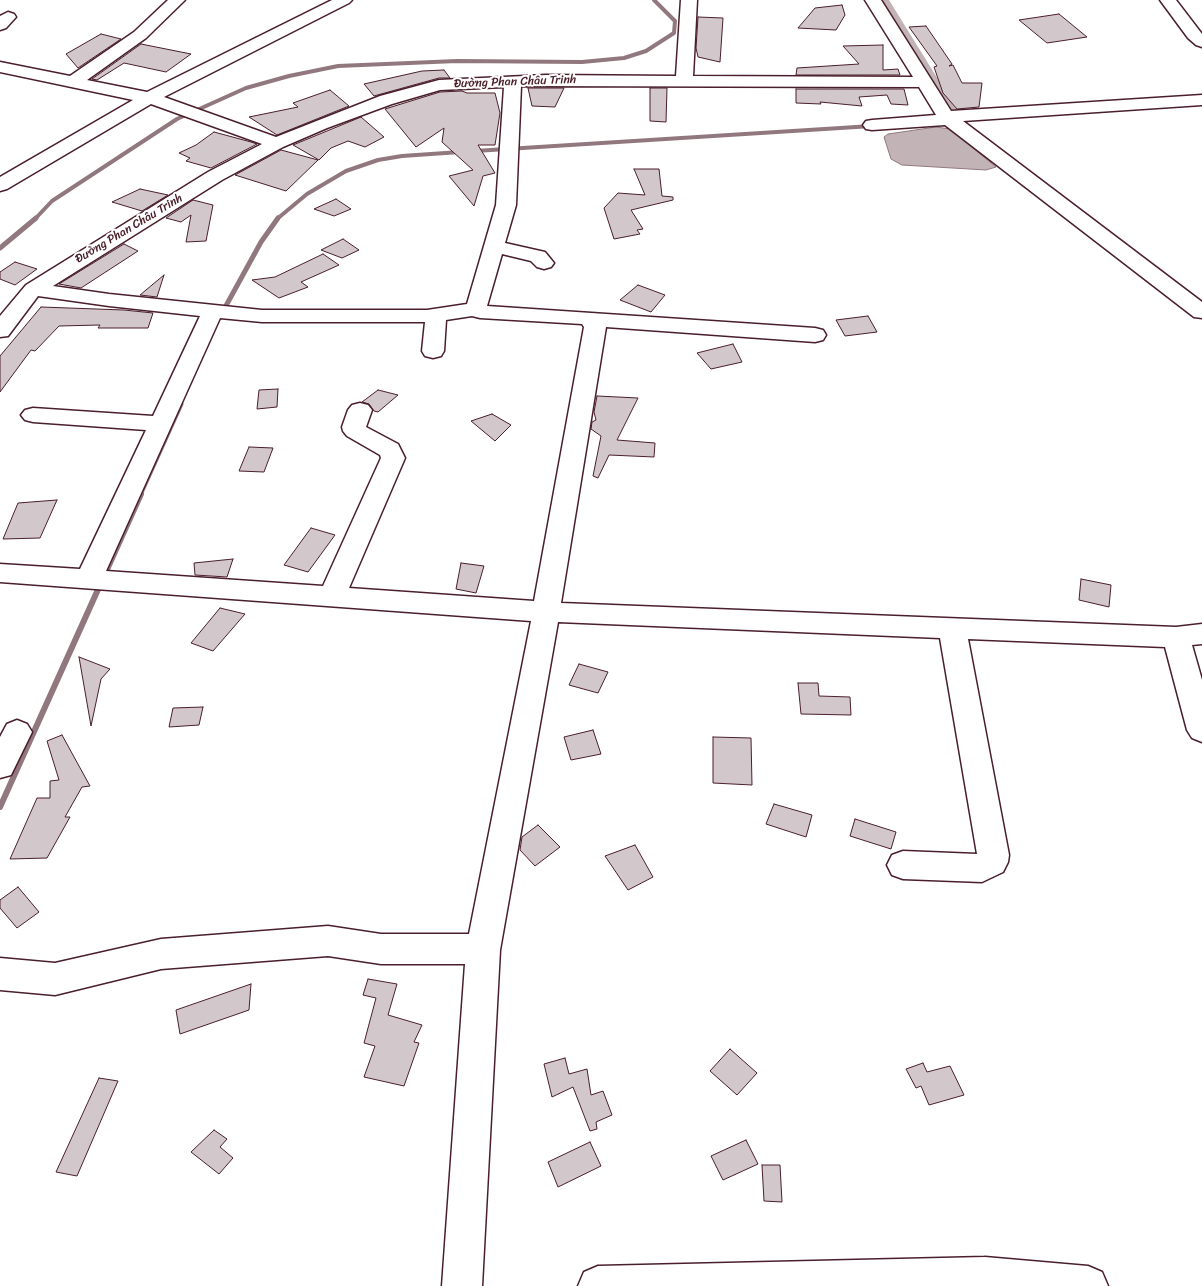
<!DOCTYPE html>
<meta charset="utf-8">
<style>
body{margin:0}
canvas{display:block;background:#fff}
</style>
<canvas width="1202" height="1286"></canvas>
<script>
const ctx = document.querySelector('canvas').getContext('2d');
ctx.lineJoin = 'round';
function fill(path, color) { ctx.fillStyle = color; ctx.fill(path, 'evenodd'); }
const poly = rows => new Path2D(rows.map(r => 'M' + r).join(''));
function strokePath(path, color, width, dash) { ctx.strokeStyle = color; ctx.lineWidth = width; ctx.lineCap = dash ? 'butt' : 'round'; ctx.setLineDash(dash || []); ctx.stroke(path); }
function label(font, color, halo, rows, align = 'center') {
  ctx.font = font + ' Sriracha,sans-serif'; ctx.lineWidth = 4; ctx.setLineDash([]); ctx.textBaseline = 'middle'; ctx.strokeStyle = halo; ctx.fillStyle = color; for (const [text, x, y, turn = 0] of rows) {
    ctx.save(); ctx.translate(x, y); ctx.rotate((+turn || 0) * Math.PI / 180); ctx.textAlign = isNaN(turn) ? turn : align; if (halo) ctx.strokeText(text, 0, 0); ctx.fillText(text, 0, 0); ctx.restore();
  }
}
const water = poly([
 [936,127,950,129,996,167,986,170,902,165,891,159,884,137,888,134,936,127]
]);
const streamFar2 = poly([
 [475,151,872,126],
 [35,219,52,201,177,119,246,88,289,76,338,66,457,61,582,62,624,58,646,51,674,33,675,21,654,0],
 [277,219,307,194,346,171,378,160,402,156,460,152]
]);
const streamFar1 = poly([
 [0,248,36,218],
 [222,313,261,242,278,218],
 [140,495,181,404]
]);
const stream = poly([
 [0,807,141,494]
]);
const canal = poly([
 [877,0,889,0,957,110,955,113,945,113,943,110,877,0]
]);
const building = poly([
 [842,5,845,15,836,30,798,28,815,8,842,5],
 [1059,14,1087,37,1047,43,1019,20,1059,14],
 [698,17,723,18,720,62,698,57,696,48,698,17],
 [926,26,952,64,949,66,953,65,962,83,982,83,979,107,957,109,943,93,934,67,937,66,909,27,926,26],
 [101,34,121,39,78,68,66,54,101,34],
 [141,44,191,54,166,72,124,63,97,80,92,79,141,44],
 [883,45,883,70,898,69,900,75,796,75,797,68,859,64,843,46,883,45],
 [444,70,450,78,439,78,374,96,364,84,422,71,444,70],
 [528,88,564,88,555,107,532,106,528,88],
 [650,88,667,88,666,122,650,121,650,88],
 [796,89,904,89,908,105,891,104,887,95,859,97,862,106,820,102,821,104,796,103,796,89],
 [330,90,349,106,277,135,249,117,298,107,293,103,330,90],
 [462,91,467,93,495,93,500,113,495,145,478,145,495,173,483,176,474,206,449,176,473,170,442,142,444,128,416,147,385,109,440,92,462,91],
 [361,117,384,137,365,147,348,141,331,148,319,160,293,145,361,117],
 [214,132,251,142,257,144,211,168,186,161,190,158,179,153,196,145,214,132],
 [281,150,318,160,286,191,235,175,281,150],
 [634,169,659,169,662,196,673,197,673,200,631,210,643,229,637,230,640,234,614,239,604,208,618,193,645,195,634,169],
 [140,189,168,195,142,211,112,202,140,189],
 [336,199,351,209,334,216,314,209,336,199],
 [193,200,213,205,206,241,186,242,191,215,181,222,166,218,193,200],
 [343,239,359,250,342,258,321,250,343,239],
 [124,244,138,251,81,288,59,284,124,244],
 [323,254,339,265,301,282,308,287,279,298,252,280,275,277,323,254],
 [15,262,37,269,15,285,0,279,0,272,15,262],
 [164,275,157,297,140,295,164,275],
 [638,285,665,295,651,312,620,300,638,285],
 [41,307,124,310,153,313,148,328,98,328,100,325,59,326,35,351,31,350,0,392,0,356,41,307],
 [868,316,877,332,845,336,836,320,868,316],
 [733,344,742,362,711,369,697,353,733,344],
 [278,389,277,407,257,409,259,390,278,389],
 [378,390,398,395,378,412,374,411,369,404,362,402,378,390],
 [597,396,638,398,617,440,655,443,654,457,609,455,598,478,593,476,601,436,591,429,592,422,596,420,594,412,597,396],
 [492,414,511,425,495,441,471,421,492,414],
 [249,447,273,448,264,472,239,471,249,447],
 [57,500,40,538,3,539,18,503,57,500],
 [311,528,335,535,308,572,284,565,311,528],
 [233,559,227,577,195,575,194,563,233,559],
 [461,563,484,566,476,593,456,589,461,563],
 [1081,579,1111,585,1109,607,1079,600,1081,579],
 [220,608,245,614,213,651,191,643,220,608],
 [79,657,110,669,101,679,91,726,79,657],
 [579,664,608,672,598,693,569,685,579,664],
 [798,683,818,683,819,696,850,697,851,715,801,714,798,683],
 [203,707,199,725,169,727,173,708,203,707],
 [593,730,601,754,571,760,564,737,593,730],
 [62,735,90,786,82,787,65,817,70,817,47,858,10,859,37,798,50,798,50,781,59,780,47,741,62,735],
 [713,737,751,738,752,785,713,783,713,737],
 [774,804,812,815,806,837,766,824,774,804],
 [855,819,896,832,891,849,850,836,855,819],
 [538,825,560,847,535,866,520,850,522,837,538,825],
 [635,845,653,877,628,890,605,856,635,845],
 [18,887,39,912,17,928,0,908,0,900,18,887],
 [368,979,397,984,388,1015,422,1025,414,1042,419,1043,404,1086,364,1077,375,1046,364,1043,376,998,363,995,368,979],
 [251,984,249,1010,180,1034,176,1010,251,984],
 [730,1049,757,1073,737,1095,710,1071,730,1049],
 [565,1058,569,1074,587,1069,591,1095,603,1091,612,1115,596,1122,597,1129,590,1131,573,1087,552,1097,544,1064,565,1058],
 [923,1063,927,1072,950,1066,964,1095,929,1105,921,1086,916,1088,906,1069,923,1063],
 [99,1078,118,1081,77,1176,56,1172,99,1078],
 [214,1130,227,1139,220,1147,233,1158,219,1174,191,1152,214,1130],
 [746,1140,758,1164,723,1180,711,1156,746,1140],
 [590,1142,601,1166,558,1187,548,1162,590,1142],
 [762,1165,780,1165,782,1202,764,1201,762,1165]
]);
const minor = poly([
 [168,0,185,0,146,38,87,80,147,92,332,0,352,0,349,3,164,97,276,137,380,96,439,80,546,75,676,76,681,0,697,0,693,76,913,77,865,0,881,0,951,111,1202,95,1202,105,963,121,1202,302,1202,318,1194,317,945,125,872,130,866,129,863,125,866,121,872,120,936,115,919,87,521,86,516,205,505,243,545,252,554,263,551,267,544,269,537,267,531,261,502,254,487,306,815,328,823,330,826,335,823,340,815,342,606,327,561,603,1176,627,1202,624,1202,644,1192,645,1202,680,1202,742,1192,738,1187,730,1165,647,968,639,1009,855,1008,862,1003,872,982,882,903,879,892,875,887,865,892,855,903,851,977,854,940,638,558,622,500,950,482,1286,442,1286,465,964,381,964,328,956,161,969,55,995,0,990,0,958,55,963,161,939,328,926,381,934,469,934,531,621,0,582,0,564,80,569,146,430,33,422,25,420,21,415,25,410,33,408,153,416,200,316,109,306,38,296,8,336,0,337,0,316,26,285,208,172,262,144,151,104,7,189,0,191,0,177,133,100,0,72,0,62,70,76,134,32,168,0],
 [504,87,496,205,467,304,427,310,262,310,109,294,53,286,222,180,283,147,327,128,392,104,440,90,504,87],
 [472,316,480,318,582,324,584,327,534,601,349,588,405,458,398,444,366,427,372,410,368,405,360,403,352,405,348,410,342,427,343,431,347,436,380,455,381,458,323,586,106,571,220,318,262,322,425,322,422,351,425,356,433,358,441,356,444,351,446,320,472,316],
 [1160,0,1176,0,1202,34,1202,47,1196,45,1188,38,1160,0],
 [8,12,14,14,16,17,6,28,0,30,0,16,8,12],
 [17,720,27,724,32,732,11,775,0,778,0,737,7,724,17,720],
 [985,1257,1088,1266,1102,1272,1108,1286,578,1286,584,1272,598,1266,985,1257]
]);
const farStreetnames = [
 ["Đường Phan Châu Trinh",515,82,-2],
 ["Đường Phan Châu Trinh",129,229,-31]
];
fill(water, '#c1b3b6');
strokePath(water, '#91787e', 1);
strokePath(streamFar2, '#91787e', 4);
strokePath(streamFar1, '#91787e', 5);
strokePath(stream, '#91787e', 6);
fill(canal, '#c1b3b6');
fill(building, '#d2c7cb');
strokePath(building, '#4a1f2b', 1);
strokePath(minor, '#4a1f2b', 3);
fill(minor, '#fff');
label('12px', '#4a1f2b', '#fff', farStreetnames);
</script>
